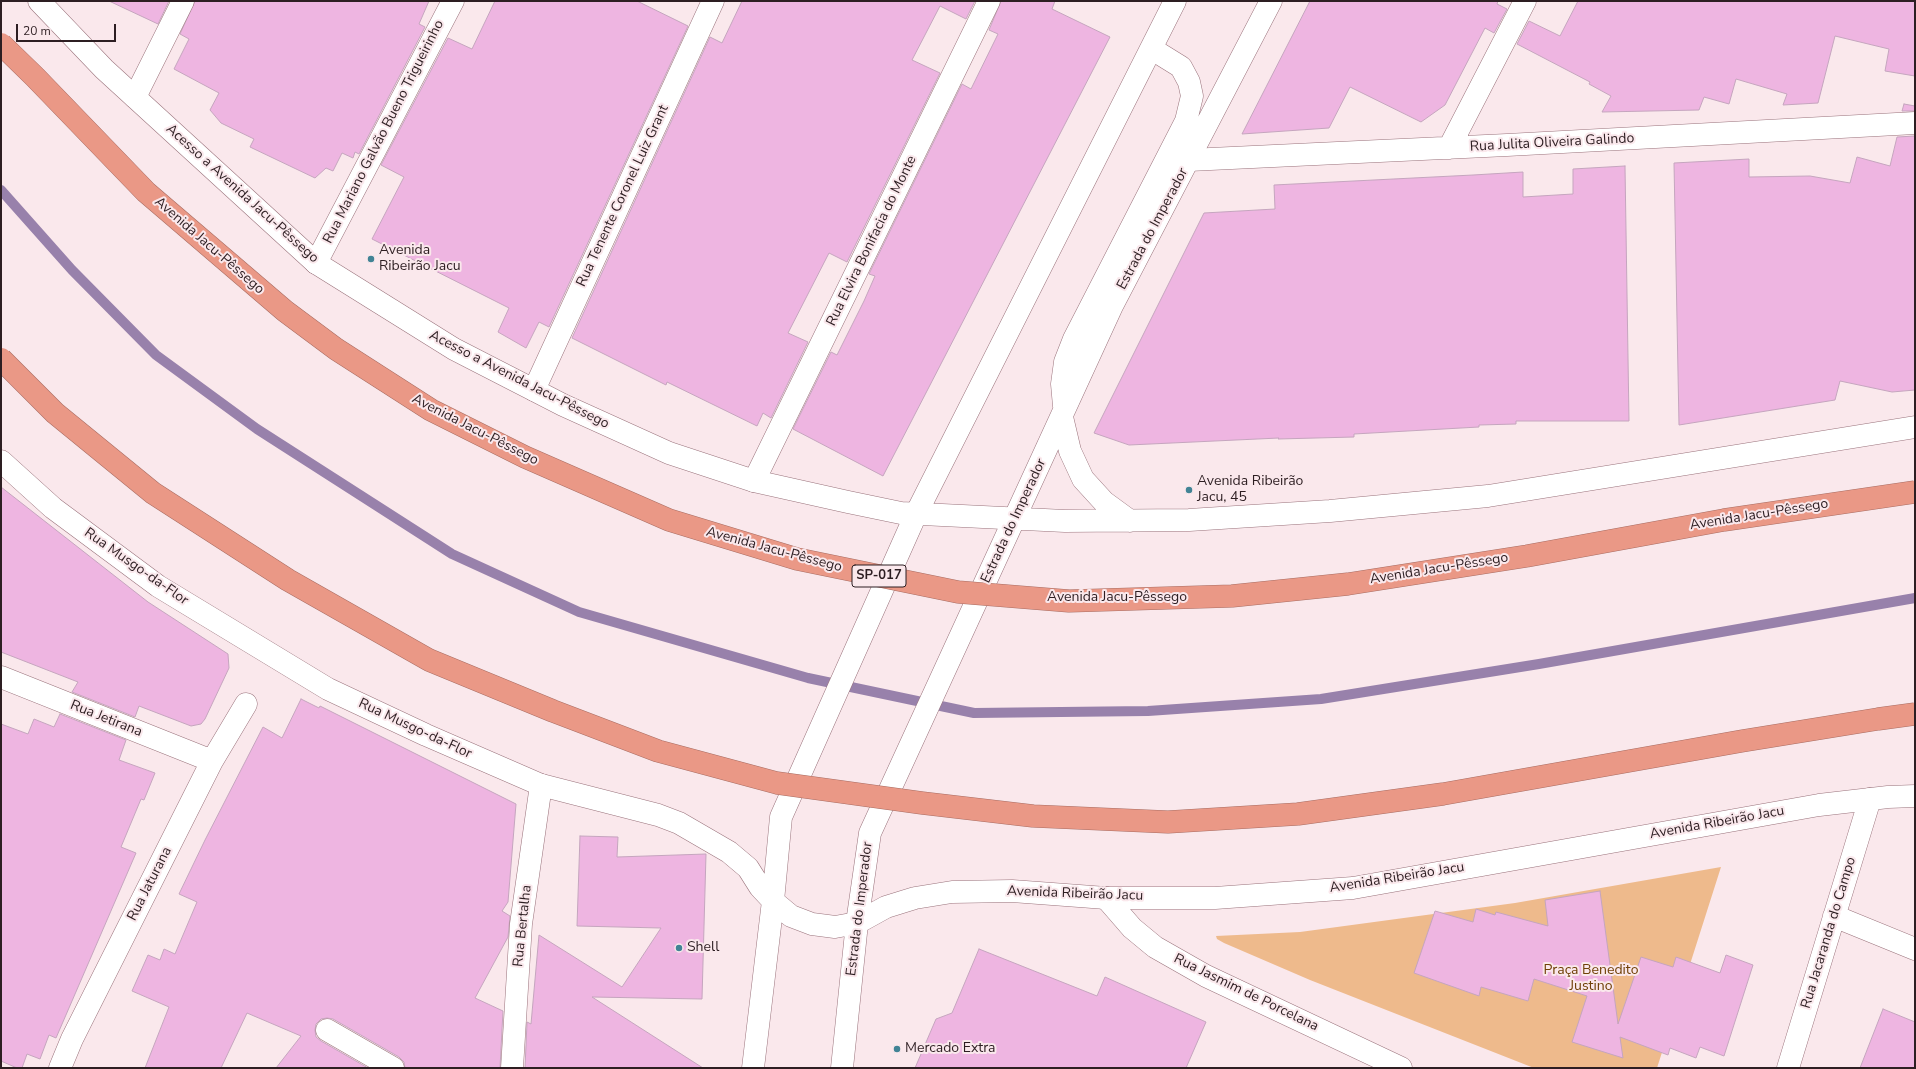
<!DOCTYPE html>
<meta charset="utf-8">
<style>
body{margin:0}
#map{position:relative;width:1916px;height:1069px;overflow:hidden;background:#fae8ec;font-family:"Nunito Sans",sans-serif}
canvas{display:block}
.frame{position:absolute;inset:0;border:2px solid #2d1e22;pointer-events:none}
.scale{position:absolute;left:16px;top:24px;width:100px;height:18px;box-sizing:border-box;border:2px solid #2d1e22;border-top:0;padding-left:5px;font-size:12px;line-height:14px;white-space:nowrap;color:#2d1e22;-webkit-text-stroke:3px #fae8ec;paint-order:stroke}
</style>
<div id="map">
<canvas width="1916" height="1069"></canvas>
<div class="frame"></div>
<div class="scale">20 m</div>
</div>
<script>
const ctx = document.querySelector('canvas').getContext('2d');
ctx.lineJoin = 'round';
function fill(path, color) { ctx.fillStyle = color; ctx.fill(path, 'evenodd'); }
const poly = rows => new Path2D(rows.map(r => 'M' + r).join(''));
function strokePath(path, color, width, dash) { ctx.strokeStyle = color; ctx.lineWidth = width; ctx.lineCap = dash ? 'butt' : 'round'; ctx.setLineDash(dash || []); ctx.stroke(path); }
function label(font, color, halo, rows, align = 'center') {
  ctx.font = font + ' "Nunito Sans",sans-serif'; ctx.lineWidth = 4; ctx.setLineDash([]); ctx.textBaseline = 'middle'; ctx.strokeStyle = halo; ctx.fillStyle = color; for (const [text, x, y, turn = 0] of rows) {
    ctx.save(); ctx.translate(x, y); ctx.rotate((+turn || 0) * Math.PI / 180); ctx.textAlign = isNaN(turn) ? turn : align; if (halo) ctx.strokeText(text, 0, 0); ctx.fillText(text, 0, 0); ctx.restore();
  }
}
const green = poly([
 [1721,867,1657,1068,1534,1068,1310,980,1224,943,1217,939,1216,936,1300,932,1515,903]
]);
const stream = poly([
 [1,190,72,270,156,355,257,429,452,554,579,612,808,678,974,713,1148,711,1321,699,1539,664,1915,598]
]);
const building = poly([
 [109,1,169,1,158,24,109,1],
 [195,1,429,1,419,24,425,27,359,154,355,152,353,158,342,153,333,171,326,168,315,178,250,147,254,139,221,123,210,110,219,93,174,69,189,39,180,34,195,1],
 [495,1,637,1,688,26,549,327,539,322,526,348,498,332,509,308,372,239,404,177,381,165,448,38,472,49,495,1],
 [742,1,975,1,966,19,940,6,912,60,940,73,847,262,829,253,788,333,808,342,771,418,763,413,757,426,667,382,666,385,572,338,710,37,722,43,742,1],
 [1001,1,1055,1,1052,9,1110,37,883,476,793,429,831,352,837,355,864,301,875,276,869,274,962,84,971,89,998,34,989,30,1001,1],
 [1310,1,1498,1,1497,4,1507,9,1494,33,1485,28,1445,105,1421,122,1350,87,1329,128,1242,134,1310,1],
 [1578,1,1915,1,1915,76,1885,71,1889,49,1835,36,1818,103,1783,105,1787,94,1736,79,1729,104,1704,97,1699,110,1602,112,1611,96,1589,84,1590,82,1517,44,1529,21,1560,36,1578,1],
 [1904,104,1915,106,1915,111,1902,111,1904,104],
 [1915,136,1915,390,1892,392,1840,381,1835,400,1679,425,1674,163,1749,159,1749,177,1810,176,1850,183,1857,157,1890,166,1897,137,1915,136],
 [1625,166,1629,421,1516,421,1516,424,1479,425,1479,427,1354,434,1354,437,1278,439,1279,438,1129,445,1094,433,1204,213,1275,209,1274,185,1473,175,1523,172,1523,197,1573,194,1573,169,1625,166],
 [1,487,148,602,228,654,229,668,205,719,201,724,191,726,139,706,135,717,72,692,78,682,1,652,1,487],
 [301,699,319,708,320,706,516,804,508,902,502,911,510,916,508,937,475,998,503,1011,500,1068,405,1068,404,1062,399,1057,333,1019,327,1018,321,1019,316,1024,315,1030,316,1037,321,1041,368,1068,276,1068,301,1036,247,1013,221,1068,145,1068,169,1007,132,991,148,955,160,960,164,949,175,954,197,902,179,894,205,840,263,727,282,738,301,699],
 [60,714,126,740,119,760,155,773,144,800,141,799,121,847,136,853,56,1038,49,1035,40,1059,27,1054,22,1068,17,1068,1,1061,1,724,28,734,34,719,54,727,60,714],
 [580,836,618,837,617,857,706,854,702,999,592,997,703,1068,525,1068,527,1022,531,1024,539,935,622,987,661,928,577,926,580,836],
 [1600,891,1618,1024,1641,957,1673,967,1676,957,1720,973,1726,955,1753,965,1724,1056,1700,1047,1696,1058,1670,1048,1668,1055,1620,1037,1623,1058,1572,1042,1587,996,1534,979,1528,1001,1481,987,1479,996,1414,973,1435,911,1473,922,1476,909,1495,915,1496,912,1548,926,1545,900,1600,891],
 [979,949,1097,996,1105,977,1206,1022,1186,1068,915,1068,936,1019,952,1013,979,949],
 [1883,1009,1915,1022,1915,1068,1860,1068,1883,1009]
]);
const street = poly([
 [135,97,183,1],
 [1449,148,1525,1],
 [1189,160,1507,145,1915,123],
 [316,263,453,1],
 [534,390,713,1],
 [754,481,989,1],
 [1,677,212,761],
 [1106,898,1132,928,1155,947,1206,976,1401,1068],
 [1834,916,1915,949],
 [327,1030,393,1068],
 [60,1068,72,1039,212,761,246,704],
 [512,1068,521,924,541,785],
 [1788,1068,1870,799]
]);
const secondary = poly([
 [39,1,104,69,316,263,454,349,563,405,669,453,754,481,848,502,901,513,1065,521,1189,520,1330,511,1488,496,1915,427],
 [1064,406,1062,384,1065,362,1074,339,1186,121,1192,96,1189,82,1181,67,1152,49],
 [1062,417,1070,451,1083,479,1104,502,1130,521],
 [1,461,53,508,158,586,328,689,426,735,541,785,658,815,679,823,729,852,748,868,760,887,773,901,791,916,812,924,835,927,857,923,886,907,915,898,952,892,1012,891,1106,898,1215,898,1353,888,1819,805,1888,797,1915,796],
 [753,1068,773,901,781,817,916,514,1175,1],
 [842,1068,857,923,870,833,1112,306,1271,1]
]);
const highwayBridge = poly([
 [1,44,35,77,146,192,285,311,336,349,431,410,525,457,669,520,797,559,958,592,1069,601,1232,596,1348,584,1527,556,1724,520,1915,492],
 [1,359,55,413,153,493,288,580,429,660,553,711,658,751,777,783,922,803,1033,816,1168,822,1298,814,1443,794,1742,741,1878,719,1915,714]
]);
const markers = [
 [371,259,4,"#418395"],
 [1189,490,4,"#418395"],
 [679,948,4,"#418395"],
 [897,1049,4,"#418395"]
];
const shields = [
 [879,576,54]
];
const shieldNames = [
 ["SP-017",879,576]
];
const streetNames = [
 ["Rua Mariano Galvão Bueno Trigueirinho",384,132,-63],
 ["Rua Julita Oliveira Galindo",1552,143,-3],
 ["Acesso a Avenida Jacu-Pêssego",242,194,42],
 ["Rua Tenente Coronel Luiz Grant",623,196,-65],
 ["Estrada do Imperador",1153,229,-62],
 ["Rua Elvira Bonifacia do Monte",872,241,-64],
 ["Avenida Jacu-Pêssego",209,246,41],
 ["Acesso a Avenida Jacu-Pêssego",519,380,27],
 ["Avenida Jacu-Pêssego",475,430,27],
 ["Avenida Jacu-Pêssego",1759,515,-9],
 ["Estrada do Imperador",1014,521,-65],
 ["Avenida Jacu-Pêssego",774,550,15],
 ["Rua Musgo-da-Flor",136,567,35],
 ["Avenida Jacu-Pêssego",1439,569,-9],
 ["Avenida Jacu-Pêssego",1117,598],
 ["Rua Jetirana",106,719,22],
 ["Rua Musgo-da-Flor",415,729,25],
 ["Avenida Ribeirão Jacu",1717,823,-10],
 ["Avenida Ribeirão Jacu",1397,878,-9],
 ["Rua Jaturana",150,884,-63],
 ["Avenida Ribeirão Jacu",1075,894,2],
 ["Estrada do Imperador",860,909,-83],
 ["Rua Bertalha",523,926,-84],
 ["Rua Jacaranda do Campo",1829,933,-73],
 ["Rua Jasmim de Porcelana",1246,993,26]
];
const poiNames = [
 ["Avenida",379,251],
 ["Ribeirão Jacu",379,267],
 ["Avenida Ribeirão",1197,482],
 ["Jacu, 45",1197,498],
 ["Shell",687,948],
 ["Mercado Extra",905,1049]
];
const parkNames = [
 ["Praça Benedito",1591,971],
 ["Justino",1591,987]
];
fill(green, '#eeba8c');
strokePath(stream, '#9881ab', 10);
fill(building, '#eeb5e1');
strokePath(building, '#c5a5be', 1);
strokePath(street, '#9a737c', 23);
strokePath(secondary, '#9a737c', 23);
strokePath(street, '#fff', 22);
strokePath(secondary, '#fff', 22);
strokePath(highwayBridge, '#a86d63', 23, []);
strokePath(highwayBridge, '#ea9886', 22);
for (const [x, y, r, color] of markers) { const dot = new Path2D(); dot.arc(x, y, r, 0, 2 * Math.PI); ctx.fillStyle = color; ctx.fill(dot); strokePath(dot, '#fae8ec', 1.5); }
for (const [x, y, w] of shields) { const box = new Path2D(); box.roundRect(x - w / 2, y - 11, w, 22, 3); ctx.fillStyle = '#fae8ec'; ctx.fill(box); strokePath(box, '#2d1e22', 1); }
label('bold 13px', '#2d1e22', null, shieldNames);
label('14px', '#2d1e22', '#fae8ec', streetNames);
label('14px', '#2d1e22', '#fae8ec', poiNames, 'left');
label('14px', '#704007', '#fae8ec', parkNames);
</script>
